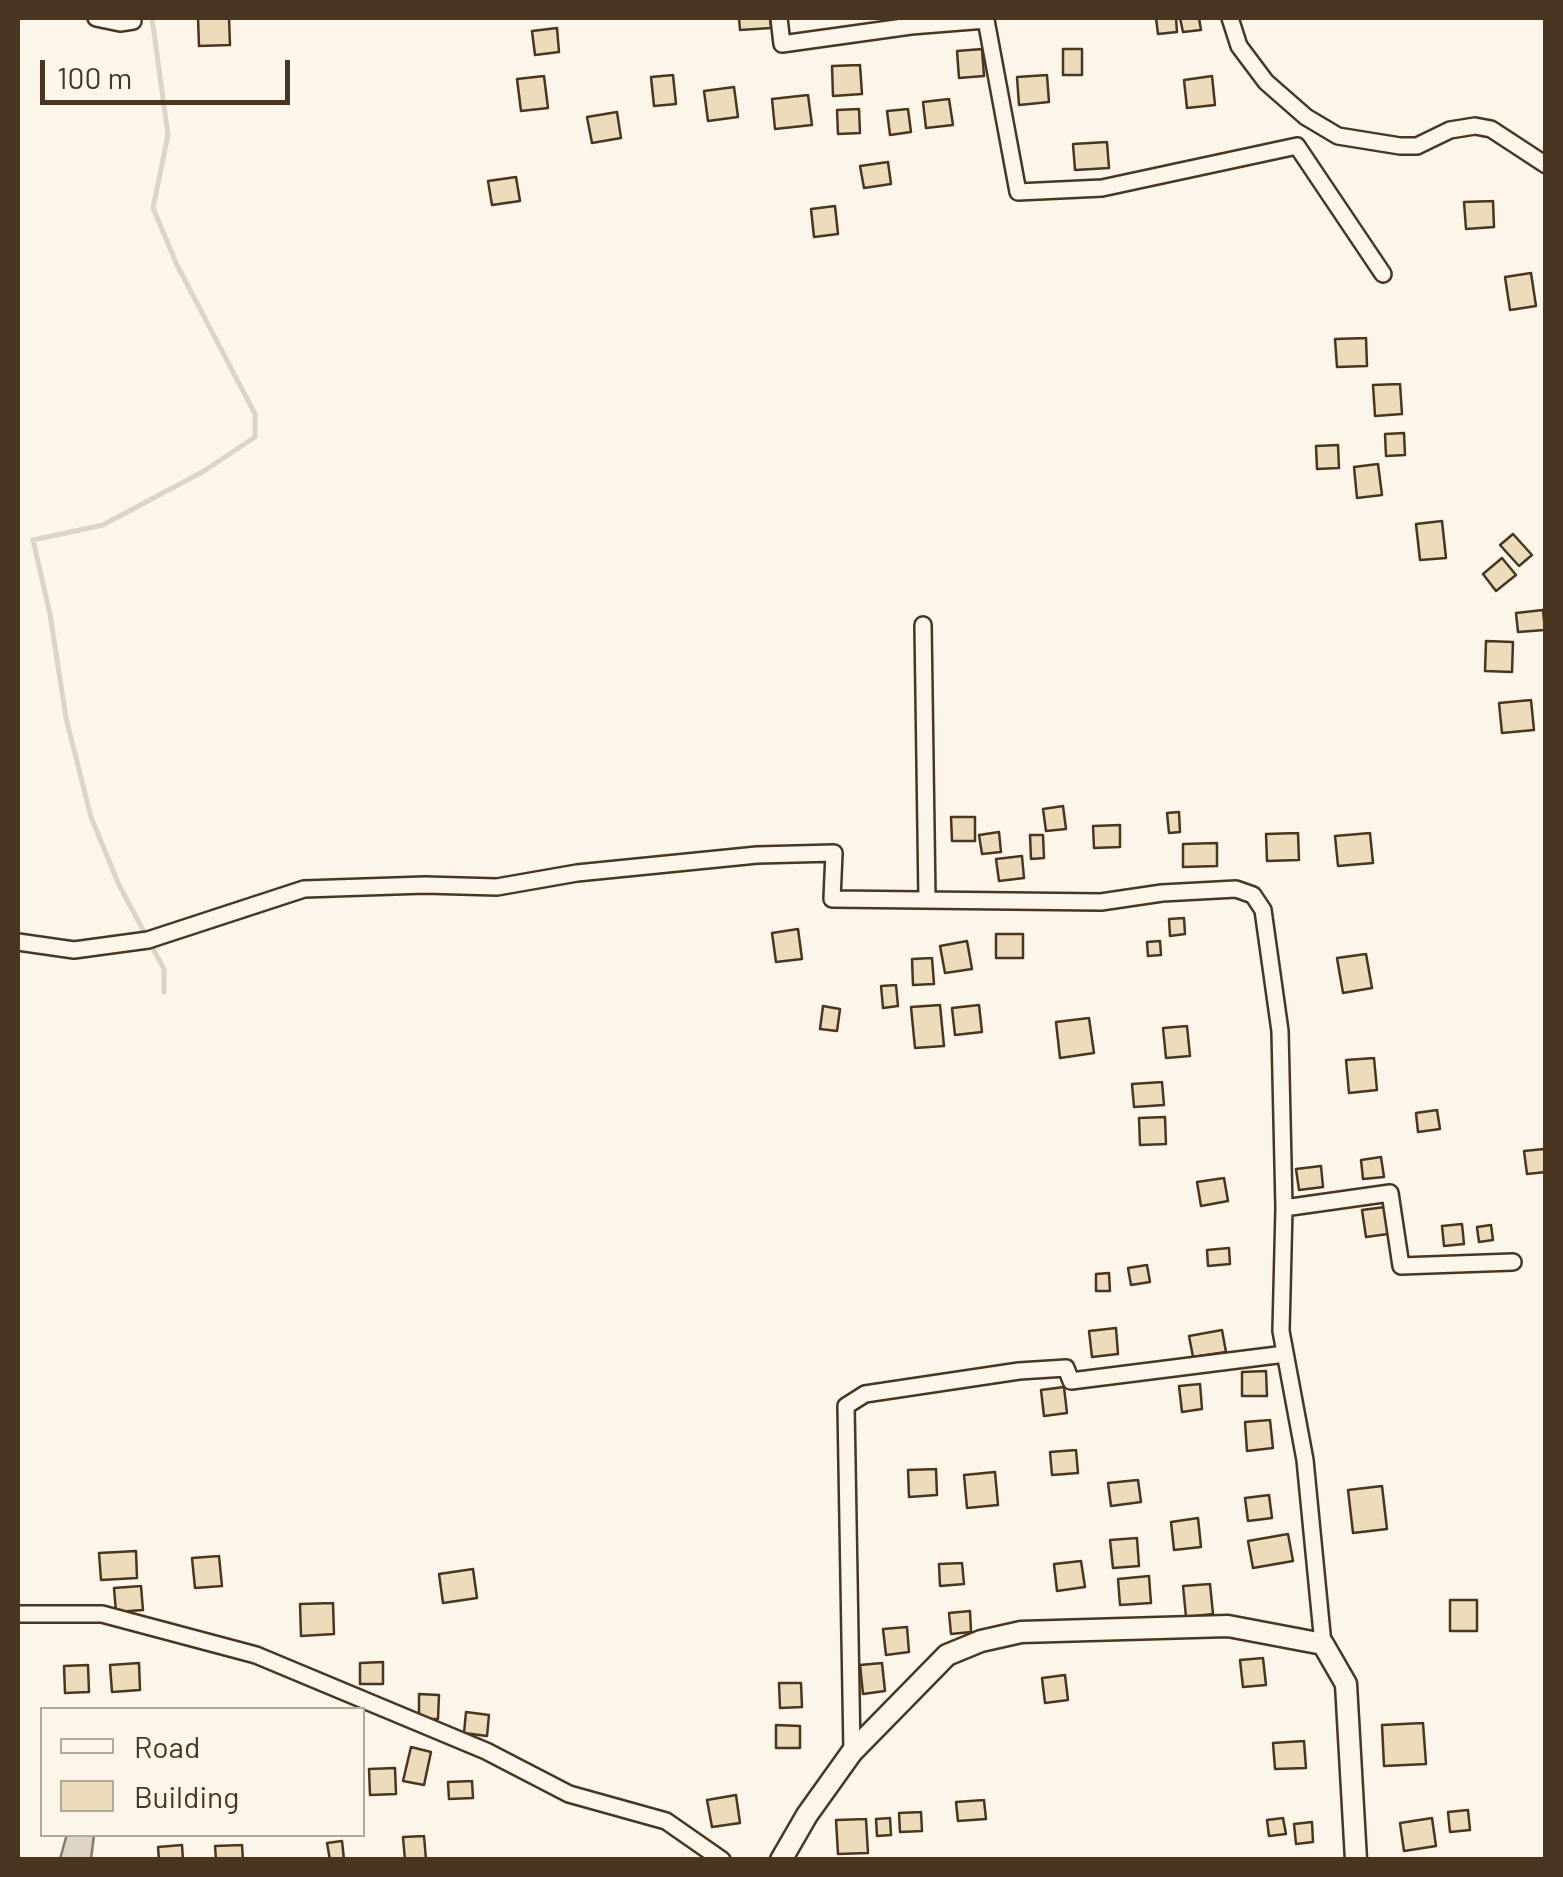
<!DOCTYPE html>
<style>
body{margin:0}
#map{position:relative;width:1563px;height:1877px;overflow:hidden;background:#fbf6e9;font-family:Barlow,sans-serif}
canvas{display:block}
.frame{position:absolute;inset:0;border:20px solid #4a3520;pointer-events:none}
.legend{position:absolute;left:40px;top:1707px;width:325px;height:130px;box-sizing:border-box;background:#fbf6e9;border:2px solid #b4a999;margin:0;padding:12px 18px;list-style:none;font-size:30px;color:#4a3520}
.legend li{display:flex;align-items:center;gap:20px;height:50px}
.legend b{width:50px;border:2px solid #b4a999}
.scale{position:absolute;left:40px;top:60px;width:250px;height:45px;box-sizing:border-box;border:5px solid #4a3520;border-top:0;padding-left:12px;font-size:30px;line-height:35px;white-space:nowrap;color:#4a3520;-webkit-text-stroke:8px #fbf6e9;paint-order:stroke}
</style>
<div id="map">
<canvas width="1563" height="1877"></canvas>
<div class="frame"></div>
<ul class="legend">
<li><b style="height:12px;background:#fbf6e9"></b>Road</li>
<li><b style="height:28px;background:#ecdcbc"></b>Building</li>
</ul>
<div class="scale">100 m</div>
</div>
<script>
const ctx = document.querySelector('canvas').getContext('2d');
ctx.lineJoin = 'round';
function fill(path, color) { ctx.fillStyle = color; ctx.fill(path, 'evenodd'); }
const poly = rows => new Path2D(rows.map(r => 'M' + r).join(''));
function strokePath(path, color, width, dash) { ctx.strokeStyle = color; ctx.lineWidth = width; ctx.lineCap = dash ? 'butt' : 'round'; ctx.setLineDash(dash || []); ctx.stroke(path); }
const water = poly([
 [67,1834,94,1835,91,1859,60,1859,67,1834]
]);
const stream = poly([
 [152,18,168,135,153,208,177,265,255,414,255,437,204,471,103,525,33,540,50,614,66,718,91,817,119,885,164,969,164,992]
]);
const building = poly([
 [198,18,229,18,230,45,199,46,198,18],
 [739,18,770,18,771,28,740,30,739,18],
 [1156,18,1176,18,1177,32,1158,34,1156,18],
 [1180,18,1199,18,1201,30,1183,32,1180,18],
 [557,28,559,52,535,55,532,31,557,28],
 [982,49,984,76,959,78,957,51,982,49],
 [1063,49,1082,49,1082,75,1063,75,1063,49],
 [860,65,862,94,833,96,832,66,860,65],
 [673,75,676,104,654,106,651,77,673,75],
 [1047,75,1049,102,1019,105,1017,77,1047,75],
 [544,76,548,108,521,111,517,79,544,76],
 [1212,76,1215,105,1187,108,1184,80,1212,76],
 [734,87,738,117,708,121,704,91,734,87],
 [808,95,812,125,775,129,772,99,808,95],
 [949,99,953,125,926,128,923,102,949,99],
 [859,109,860,133,838,134,837,110,859,109],
 [908,109,911,132,890,135,887,111,908,109],
 [617,112,621,138,592,143,587,117,617,112],
 [1107,142,1109,168,1075,170,1073,144,1107,142],
 [888,162,891,184,864,188,860,166,888,162],
 [516,177,520,201,492,205,488,181,516,177],
 [1493,201,1494,227,1466,229,1464,202,1493,201],
 [835,206,838,234,814,237,811,209,835,206],
 [1531,273,1536,306,1510,310,1505,277,1531,273],
 [1366,338,1367,366,1337,367,1335,339,1366,338],
 [1400,384,1402,414,1375,416,1373,385,1400,384],
 [1404,433,1405,455,1386,456,1385,434,1404,433],
 [1338,445,1339,468,1317,469,1316,446,1338,445],
 [1378,464,1382,495,1357,498,1354,467,1378,464],
 [1442,521,1446,558,1420,560,1416,524,1442,521],
 [1513,534,1532,555,1519,566,1500,545,1513,534],
 [1502,558,1516,575,1496,591,1483,574,1502,558],
 [1543,610,1545,630,1518,632,1516,613,1543,610],
 [1486,641,1513,642,1512,672,1485,671,1486,641],
 [1531,700,1534,730,1502,733,1499,703,1531,700],
 [1063,806,1066,829,1046,831,1043,809,1063,806],
 [1179,812,1180,832,1169,833,1167,813,1179,812],
 [951,817,975,817,975,841,952,841,951,817],
 [1120,825,1120,847,1094,848,1093,826,1120,825],
 [999,832,1001,852,982,854,979,835,999,832],
 [1298,833,1299,860,1267,861,1266,834,1298,833],
 [1370,833,1373,863,1338,866,1335,836,1370,833],
 [1030,835,1043,835,1044,858,1031,859,1030,835],
 [1217,843,1217,866,1183,867,1183,844,1217,843],
 [1022,856,1024,878,999,881,996,859,1022,856],
 [1184,918,1185,934,1170,936,1169,919,1184,918],
 [798,929,802,959,776,962,772,933,798,929],
 [996,934,1023,934,1023,958,996,958,996,934],
 [967,941,972,969,945,973,940,946,967,941],
 [1160,941,1161,955,1148,956,1147,942,1160,941],
 [1366,954,1372,988,1343,993,1337,958,1366,954],
 [932,958,934,984,913,985,912,959,932,958],
 [896,985,898,1006,883,1008,881,986,896,985],
 [940,1005,944,1046,915,1048,911,1007,940,1005],
 [979,1005,982,1032,955,1035,952,1008,979,1005],
 [823,1006,840,1009,837,1031,820,1029,823,1006],
 [1089,1018,1094,1053,1060,1058,1056,1022,1089,1018],
 [1187,1026,1190,1056,1166,1058,1163,1028,1187,1026],
 [1374,1058,1377,1090,1349,1093,1346,1060,1374,1058],
 [1162,1082,1164,1105,1134,1107,1132,1084,1162,1082],
 [1437,1110,1440,1129,1418,1132,1416,1113,1437,1110],
 [1165,1117,1166,1144,1140,1145,1139,1118,1165,1117],
 [1544,1149,1546,1172,1527,1174,1524,1151,1544,1149],
 [1381,1157,1384,1177,1363,1179,1361,1160,1381,1157],
 [1321,1166,1323,1187,1299,1190,1296,1169,1321,1166],
 [1224,1178,1228,1201,1201,1206,1197,1182,1224,1178],
 [1385,1207,1388,1234,1366,1237,1362,1210,1385,1207],
 [1462,1224,1464,1244,1444,1246,1442,1226,1462,1224],
 [1491,1225,1493,1240,1479,1242,1477,1227,1491,1225],
 [1229,1248,1230,1264,1208,1266,1207,1250,1229,1248],
 [1147,1265,1150,1282,1131,1285,1128,1268,1147,1265],
 [1109,1273,1110,1291,1096,1291,1096,1274,1109,1273],
 [1116,1328,1118,1354,1092,1357,1089,1331,1116,1328],
 [1222,1330,1226,1352,1193,1357,1189,1336,1222,1330],
 [1266,1371,1267,1396,1242,1396,1242,1372,1266,1371],
 [1200,1384,1202,1409,1182,1412,1179,1386,1200,1384],
 [1064,1387,1067,1413,1044,1416,1041,1390,1064,1387],
 [1270,1420,1273,1448,1247,1451,1245,1422,1270,1420],
 [1076,1450,1078,1473,1052,1475,1050,1452,1076,1450],
 [936,1469,937,1495,909,1497,908,1470,936,1469],
 [995,1472,998,1505,967,1508,964,1475,995,1472],
 [1138,1480,1141,1502,1111,1506,1108,1483,1138,1480],
 [1382,1486,1387,1529,1353,1533,1348,1490,1382,1486],
 [1269,1495,1272,1518,1248,1521,1245,1498,1269,1495],
 [1198,1518,1201,1547,1174,1550,1171,1522,1198,1518],
 [1288,1534,1293,1561,1253,1568,1248,1541,1288,1534],
 [1137,1538,1139,1566,1113,1568,1110,1540,1137,1538],
 [136,1551,137,1578,101,1580,99,1553,136,1551],
 [219,1556,222,1586,195,1588,192,1558,219,1556],
 [1081,1561,1085,1587,1057,1591,1054,1564,1081,1561],
 [962,1563,964,1584,940,1586,939,1564,962,1563],
 [473,1569,477,1598,443,1603,439,1574,473,1569],
 [1149,1576,1151,1603,1120,1605,1118,1579,1149,1576],
 [1210,1584,1213,1614,1186,1617,1183,1586,1210,1584],
 [141,1586,143,1610,116,1612,114,1588,141,1586],
 [1450,1600,1477,1600,1477,1631,1450,1631,1450,1600],
 [333,1603,334,1634,301,1636,300,1604,333,1603],
 [970,1611,971,1632,951,1634,949,1613,970,1611],
 [907,1627,909,1652,886,1655,883,1629,907,1627],
 [1263,1658,1266,1685,1243,1687,1240,1660,1263,1658],
 [383,1662,383,1684,360,1684,360,1663,383,1662],
 [139,1663,140,1690,112,1692,110,1665,139,1663],
 [882,1663,885,1691,863,1694,860,1665,882,1663],
 [88,1665,89,1692,65,1693,64,1666,88,1665],
 [1065,1675,1068,1700,1045,1703,1042,1678,1065,1675],
 [779,1683,801,1683,802,1707,780,1708,779,1683],
 [419,1694,439,1695,438,1719,419,1719,419,1694],
 [466,1712,489,1715,487,1736,464,1733,466,1712],
 [1423,1723,1426,1764,1384,1766,1382,1725,1423,1723],
 [776,1725,800,1726,800,1748,776,1748,776,1725],
 [1304,1741,1306,1768,1275,1769,1273,1743,1304,1741],
 [411,1747,431,1752,424,1785,403,1781,411,1747],
 [395,1768,396,1794,370,1795,369,1769,395,1768],
 [472,1781,473,1798,449,1799,448,1782,472,1781],
 [736,1795,740,1823,712,1827,707,1800,736,1795],
 [984,1800,986,1819,958,1821,956,1802,984,1800],
 [1468,1810,1470,1830,1450,1832,1448,1812,1468,1810],
 [921,1812,922,1831,900,1832,899,1813,921,1812],
 [890,1818,891,1835,877,1836,876,1819,890,1818],
 [1283,1818,1286,1834,1269,1836,1267,1820,1283,1818],
 [1432,1818,1436,1846,1404,1851,1400,1823,1432,1818],
 [866,1819,868,1853,838,1854,836,1820,866,1819],
 [1312,1822,1313,1842,1296,1844,1294,1824,1312,1822],
 [424,1836,426,1859,405,1860,403,1837,424,1836],
 [342,1841,344,1860,330,1860,327,1843,342,1841],
 [182,1845,183,1860,159,1860,158,1847,182,1845],
 [242,1845,243,1860,216,1860,215,1846,242,1845]
]);
const minor = poly([
 [96,18,120,23,133,21],
 [779,18,782,44,911,26,986,20,1018,192,1102,188,1297,146,1383,274],
 [1230,18,1239,46,1266,82,1306,117,1338,136,1400,146,1417,146,1450,130,1475,126,1491,129,1546,165],
 [923,625,927,899],
 [18,942,74,950,148,940,304,889,425,885,497,887,577,873,757,855,834,853,832,899,1101,902,1162,893,1236,889,1253,895,1263,910,1280,1031,1284,1208],
 [18,1614,102,1614,256,1655,486,1751,569,1794,666,1821,722,1860],
 [1323,1644,1305,1460,1281,1331,1284,1208,1390,1193,1401,1266,1513,1262],
 [852,1752,846,1406,865,1394,1019,1371,1066,1368,1071,1381,1285,1354]
]);
const secondary = poly([
 [781,1860,807,1815,852,1752,947,1655,981,1641,1021,1632,1228,1626,1323,1644,1346,1684,1356,1860]
]);
fill(water, '#dcd4c6');
strokePath(water, '#887966', 2.5);
strokePath(stream, '#dcd4c6', 5);
fill(building, '#ecdcbc');
strokePath(building, '#4a3520', 2.5);
strokePath(minor, '#4a3520', 20);
strokePath(secondary, '#4a3520', 25);
strokePath(minor, '#fbf6e9', 15);
strokePath(secondary, '#fbf6e9', 20);
</script>
